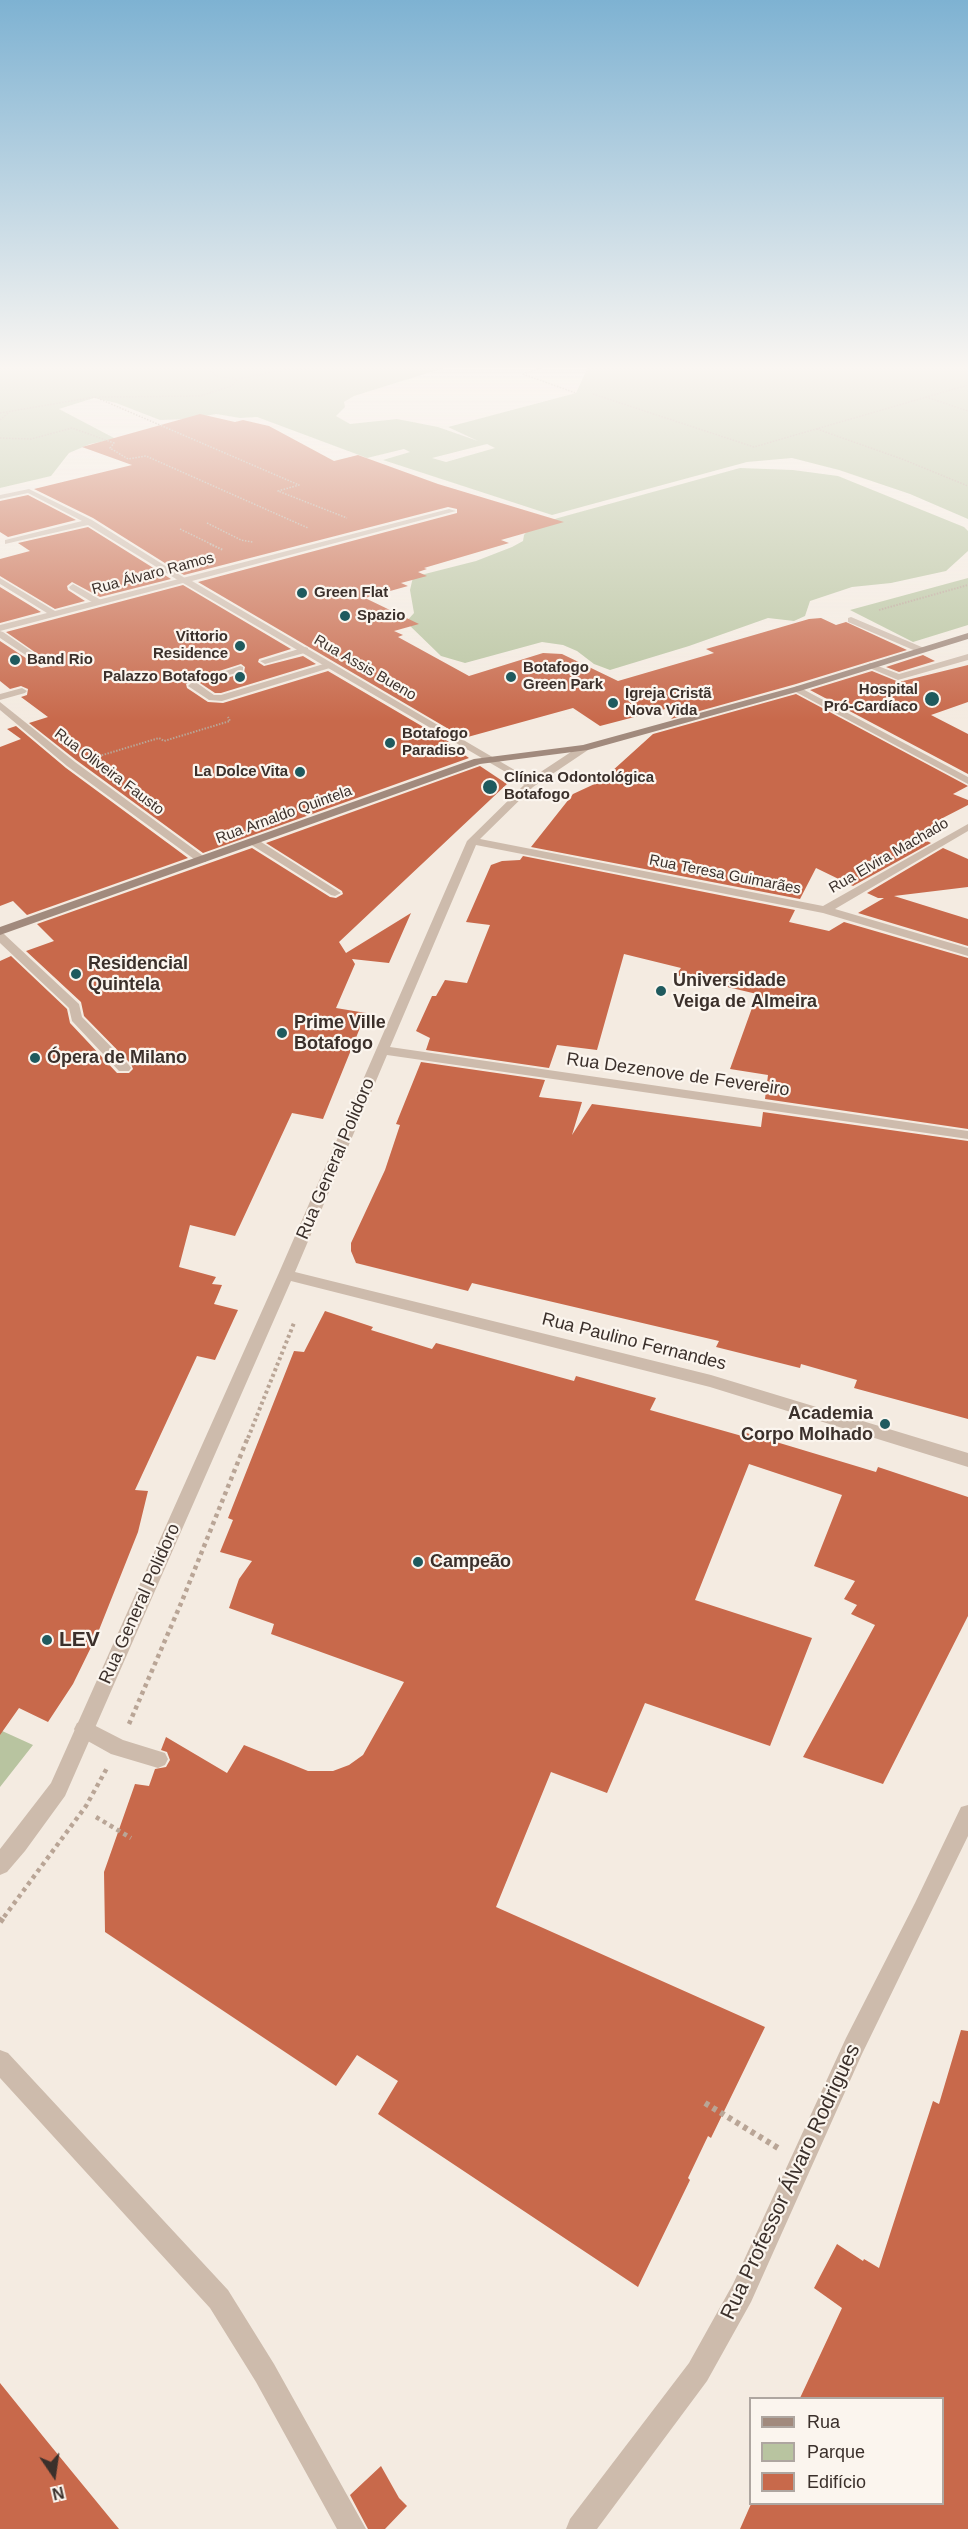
<!DOCTYPE html>
<meta charset="utf-8">
<style>
body{margin:0}
#map{position:relative;width:968px;height:2529px;overflow:hidden;background:#f4ebe1;font-family:Helvetica,sans-serif}
canvas{display:block}
.legend{position:absolute;left:749px;top:2397px;width:195px;height:108px;box-sizing:border-box;background:#fbf5ee;border:2px solid #aea6a0;margin:0;padding:8px 10px;list-style:none;font-size:18px;color:#3b302b}
.legend li{display:flex;align-items:center;gap:12px;height:30px}
.legend b{width:30px;border:2px solid #aea6a0}
.north{position:absolute;left:24px;top:2445px;width:60px;height:60px;-webkit-text-stroke:4px #fbf5ee;paint-order:stroke;rotate:167deg;font-size:16px;font-weight:700;line-height:24px;text-align:center;color:#3b302b}
.north::after{content:'';display:block;margin:auto;width:21px;height:27px;background:#3b302b;clip-path:polygon(50% 0,100% 100%,50% 72%,0 100%)}
</style>
<div id="map">
<canvas width="968" height="2529"></canvas>
<ul class="legend">
<li><b style="height:8px;background:#a18a7d"></b>Rua</li>
<li><b style="height:16px;background:#b8c4a0"></b>Parque</li>
<li><b style="height:16px;background:#c8694b"></b>Edifício</li>
</ul>
<div class="north">N</div>
</div>
<script>
const ctx = document.querySelector('canvas').getContext('2d');
ctx.lineJoin = 'round';
function fill(path, color) { ctx.fillStyle = color; ctx.fill(path, 'evenodd'); }
const poly = rows => new Path2D(rows.map(r => 'M' + r).join(''));
function strokePath(path, color, width, dash) { ctx.strokeStyle = color; ctx.lineWidth = width; ctx.lineCap = dash ? 'butt' : 'round'; ctx.setLineDash(dash || []); ctx.stroke(path); }
function label(font, color, halo, rows, align = 'center') {
  ctx.font = font + ' Helvetica,sans-serif'; ctx.lineWidth = 4.5; ctx.setLineDash([]); ctx.textBaseline = 'middle'; ctx.strokeStyle = halo; ctx.fillStyle = color; for (const [text, x, y, turn = 0] of rows) {
    ctx.save(); ctx.translate(x, y); ctx.rotate((+turn || 0) * Math.PI / 180); ctx.textAlign = isNaN(turn) ? turn : align; if (halo) ctx.strokeText(text, 0, 0); ctx.fillText(text, 0, 0); ctx.restore();
  }
}
const green = poly([
 [0,367,447,367,354,396,344,402,345,407,336,416,350,424,397,419,438,427,478,441,448,427,576,393,588,367,968,367,968,519,910,494,839,470,792,458,747,462,552,515,383,460,410,452,404,449,367,458,257,417,240,418,216,414,189,419,160,420,116,403,94,398,59,409,116,439,90,444,69,453,51,476,0,488],
 [487,444,495,448,446,462,432,458],
 [740,468,793,470,838,476,964,527,968,531,968,551,946,571,891,583,852,587,810,601,805,616,794,621,768,618,689,646,610,670,594,664,577,651,563,645,542,642,465,663,441,656,406,622,414,613,410,590,413,577,476,561,512,547,523,541,524,535,530,528,558,518],
 [968,578,968,625,913,642,850,610],
 [0,1730,33,1745,0,1787]
]);
const building = poly([
 [200,414,235,422,243,420,269,426,334,461,358,455,438,484,564,522,501,540,509,543,424,568,427,569,418,572,427,576,401,583,408,586,365,598,419,624,394,631,403,635,398,637,469,676,543,653,562,654,618,681,714,653,706,649,809,619,821,618,836,625,846,622,907,650,796,684,671,719,688,703,600,726,573,708,464,738,198,582,457,513,457,509,448,507,184,575,93,518,34,489,132,465,82,447],
 [28,495,76,520,8,537,0,532,0,501],
 [88,527,171,579,100,597,72,582,67,586,68,590,85,601,55,609,0,576,0,559,30,551,18,543],
 [183,585,291,649,259,659,258,662,264,666,303,656,316,664,221,693,215,693,197,681,191,681,186,684,187,688,208,702,223,703,328,671,449,742,446,742,469,758,203,853,76,760,29,723,48,717,21,697,27,695,28,689,21,686,10,689,0,681,0,641,41,668,51,666,52,664,6,632],
 [241,664,245,667,244,673,223,679,215,675,216,672],
 [0,587,41,612,0,623],
 [923,655,935,661,899,672,886,667],
 [968,665,968,702,931,715,968,734,968,774,810,690,872,671,899,682],
 [796,694,968,786,953,794,968,800,968,805,935,822,940,824,914,835,931,843,853,886,816,868,800,899,531,847,573,794,601,781,653,734],
 [16,726,66,768,188,858,27,915,13,901,0,906,0,747,21,739,7,729],
 [480,766,507,784,339,942,346,953,411,913,389,963,352,959,355,964,336,1008,366,1013,323,1119,292,1113,235,1236,190,1225,179,1267,216,1277,212,1284,222,1285,214,1304,238,1310,215,1360,197,1356,135,1490,148,1491,138,1532,97,1635,73,1684,48,1722,19,1708,0,1735,0,961,11,956,67,1009,70,1023,117,1073,129,1073,133,1069,131,1064,84,1016,81,1002,26,951,54,941,37,924,252,848,330,897,336,898,343,894,342,891,266,843],
 [943,848,968,859,968,887,894,896,968,919,968,946,858,913,884,898,878,898,867,893],
 [523,856,795,910,789,922,829,931,844,922,968,958,968,1129,765,1099,768,1075,730,1069,757,994,676,975,681,968,624,954,597,1050,557,1045,549,1068,426,1050,430,1038,416,1031,432,996,436,996,445,980,467,983,490,925,466,922,491,865,502,861,520,860],
 [421,1062,545,1080,539,1097,582,1102,572,1135,592,1104,761,1127,763,1112,968,1141,968,1419,854,1388,857,1380,801,1364,800,1368,716,1347,719,1341,472,1283,468,1291,356,1263,351,1251,351,1243,385,1170,400,1125,396,1124],
 [325,1311,373,1327,371,1330,432,1349,436,1343,574,1381,576,1376,656,1398,650,1410,742,1436,743,1432,876,1472,878,1467,968,1497,968,1616,883,1784,803,1757,875,1625,851,1614,857,1605,844,1599,855,1581,814,1566,842,1495,749,1464,695,1600,812,1638,770,1746,645,1703,607,1793,551,1772,496,1907,765,2027,711,2138,708,2136,688,2178,690,2180,638,2287,378,2114,398,2081,357,2055,336,2086,105,1932,104,1872,135,1784,149,1786,155,1769,166,1767,170,1760,167,1752,161,1750,166,1737,227,1773,244,1745,308,1771,333,1771,349,1765,363,1755,404,1682,271,1634,274,1624,229,1608,239,1579,252,1561,220,1552,233,1520,228,1518,294,1351,304,1352],
 [961,2030,968,2031,968,2529,740,2529,751,2504,942,2504,942,2398,800,2398,842,2308,814,2288,837,2244,863,2261,864,2259,879,2268,933,2101,939,2104],
 [0,2383,46,2440,119,2529,0,2529],
 [381,2466,399,2498,407,2506,385,2529,368,2529,350,2495]
]);
const pathFar4 = poly([
 [205,367,217,376,237,379],
 [544,367,522,374,576,393],
 [593,394,754,447,968,385],
 [99,397,200,396,231,386,238,379,283,370,335,367],
 [926,397,968,411],
 [0,413,95,397,299,485,278,491,347,518],
 [0,420,8,413],
 [817,429,902,459,968,486],
 [0,438,31,439,72,428,114,443,110,448,128,459,146,456,308,528],
 [207,523,241,540,253,542],
 [180,529,213,545]
]);
const pathFar3 = poly([
 [210,544,223,550],
 [879,610,968,585],
 [96,757,159,738,164,741,230,721,228,717]
]);
const pathFar2 = poly([
 [248,1438,294,1323]
]);
const pathFar1 = poly([
 [129,1724,182,1601,248,1437],
 [96,1817,131,1838],
 [4,1917,86,1806,107,1768]
]);
const path = poly([
 [0,1922,5,1915],
 [705,2103,778,2148]
]);
const service = poly([
 [29,489,92,520,188,580,181,582,88,525,5,544,5,540,82,521,28,493,0,499,0,495,29,489],
 [73,584,101,600,102,602,95,604,70,589,69,587,73,584],
 [851,617,924,648,925,650,918,652,848,622,848,618,851,617],
 [0,631,3,632,50,664,42,666,0,638,0,631],
 [305,647,308,648,308,652,265,664,260,661,305,647],
 [968,654,968,660,898,680,865,666,870,663,899,674,968,654],
 [330,662,335,665,333,667,222,701,209,700,188,686,191,683,197,683,214,695,221,695,330,662],
 [240,666,243,667,243,671,222,677,217,674,240,666],
 [22,688,27,691,25,693,0,700,0,694,22,688],
 [84,1720,123,1740,165,1753,168,1759,165,1765,158,1768,111,1754,77,1735,74,1729,77,1723,84,1720],
 [0,2050,8,2053,228,2290,274,2364,366,2529,337,2529,256,2382,210,2308,0,2078,0,2050]
]);
const minor = poly([
 [449,509,456,511,192,581,530,779,580,746,588,746,588,750,533,787,480,839,823,906,968,824,968,831,835,909,968,948,968,956,823,913,476,845,390,1047,968,1131,968,1139,387,1055,295,1272,711,1375,968,1453,968,1467,710,1387,291,1281,65,1796,25,1851,7,1872,0,1875,0,1849,51,1783,278,1275,467,841,524,785,521,781,183,583,0,631,0,625,47,613,0,584,0,578,55,611,449,509],
 [797,686,968,777,968,784,794,691,792,689,797,686],
 [0,702,75,762,206,858,206,862,198,862,67,766,0,710,0,702],
 [254,839,258,840,341,893,335,896,331,895,250,844,250,840,254,839],
 [0,933,4,934,79,1004,82,1017,129,1065,131,1068,129,1071,119,1071,72,1021,69,1008,0,943,0,933]
]);
const tertiary = poly([
 [968,1805,968,1836,862,2054,751,2302,707,2381,597,2529,566,2529,570,2519,689,2363,733,2284,846,2038,915,1903,961,1807,968,1805]
]);
const secondary = poly([
 [968,633,968,639,800,691,588,750,480,764,0,935,0,927,474,759,583,745,794,687,968,633]
]);
const markers = [
 [302,593,6,"#1f5a5e"],
 [345,616,6,"#1f5a5e"],
 [240,646,6,"#1f5a5e"],
 [15,660,6,"#1f5a5e"],
 [240,677,6,"#1f5a5e"],
 [511,677,6,"#1f5a5e"],
 [932,699,8,"#1f5a5e"],
 [613,703,6,"#1f5a5e"],
 [390,743,6,"#1f5a5e"],
 [300,772,6,"#1f5a5e"],
 [490,787,8,"#1f5a5e"],
 [76,974,6,"#1f5a5e"],
 [661,991,6,"#1f5a5e"],
 [282,1033,6,"#1f5a5e"],
 [35,1058,6,"#1f5a5e"],
 [885,1424,6,"#1f5a5e"],
 [418,1562,6,"#1f5a5e"],
 [47,1640,6,"#1f5a5e"]
];
const farStreetnames = [
 ["Rua Álvaro Ramos",153,574,-15],
 ["Rua Assis Bueno",365,668,30],
 ["Rua Oliveira Fausto",109,772,37],
 ["Rua Arnaldo Quintela",284,815,-20],
 ["Rua Elvira Machado",889,856,-30],
 ["Rua Teresa Guimarães",725,875,11]
];
const farPoinames = [
 ["Green Flat",314,593],
 ["Spazio",357,616],
 ["Vittorio",228,637,"right"],
 ["Residence",228,654,"right"],
 ["Band Rio",27,660],
 ["Botafogo",523,668],
 ["Green Park",523,685],
 ["Palazzo Botafogo",228,677,"right"],
 ["Hospital",918,690,"right"],
 ["Pró-Cardíaco",918,707,"right"],
 ["Igreja Cristã",625,694],
 ["Nova Vida",625,711],
 ["Botafogo",402,734],
 ["Paradiso",402,751],
 ["La Dolce Vita",288,772,"right"],
 ["Clínica Odontológica",504,778],
 ["Botafogo",504,795]
];
const poiNames = [
 ["Residencial",88,964],
 ["Quintela",88,985],
 ["Universidade",673,981],
 ["Veiga de Almeira",673,1002],
 ["Prime Ville",294,1023],
 ["Botafogo",294,1044],
 ["Ópera de Milano",47,1058],
 ["Academia",873,1414,"right"],
 ["Corpo Molhado",873,1435,"right"],
 ["Campeão",430,1562]
];
const streetNames = [
 ["Rua Dezenove de Fevereiro",678,1075,8],
 ["Rua General Polidoro",336,1159,-67],
 ["Rua Paulino Fernandes",634,1342,14],
 ["Rua General Polidoro",140,1604,-66]
];
const nearPoinames = [
 ["LEV",59,1640]
];
const nearStreetnames = [
 ["Rua Professor Álvaro Rodrigues",791,2182,-65]
];
fill(green, '#b8c4a0');
fill(building, '#c8694b');
strokePath(pathFar4, '#b9a596', 1.5, [1.5, 1.5]);
strokePath(pathFar3, '#b9a596', 2, [1.5, 1.5]);
strokePath(pathFar2, '#b9a596', 4, [3, 3]);
strokePath(pathFar1, '#b9a596', 4.5, [4, 4]);
strokePath(path, '#b9a596', 6, [4.5, 4.5]);
fill(service, '#cdbbac');
fill(minor, '#cdbbac');
fill(tertiary, '#cdbbac');
fill(secondary, '#a18a7d');
const sky = ctx.createLinearGradient(0, 0, 0, 721);
sky.addColorStop(0, '#7eb2d2');
sky.addColorStop(0.51, '#faf6f2');
sky.addColorStop(1, '#faf6f200');
ctx.fillStyle = sky;
ctx.fillRect(0, 0, 968, 721);
for (const [x, y, r, color] of markers) { const dot = new Path2D(); dot.arc(x, y, r, 0, 2 * Math.PI); ctx.fillStyle = color; ctx.fill(dot); strokePath(dot, '#fbf5ee', 2); }
label('15px', '#3b302b', '#fbf5ee', farStreetnames);
label('bold 15px', '#3b302b', '#fbf5ee', farPoinames, 'left');
label('bold 18px', '#3b302b', '#fbf5ee', poiNames, 'left');
label('18px', '#3b302b', '#fbf5ee', streetNames);
label('bold 21px', '#3b302b', '#fbf5ee', nearPoinames, 'left');
label('21px', '#3b302b', '#fbf5ee', nearStreetnames);
</script>
